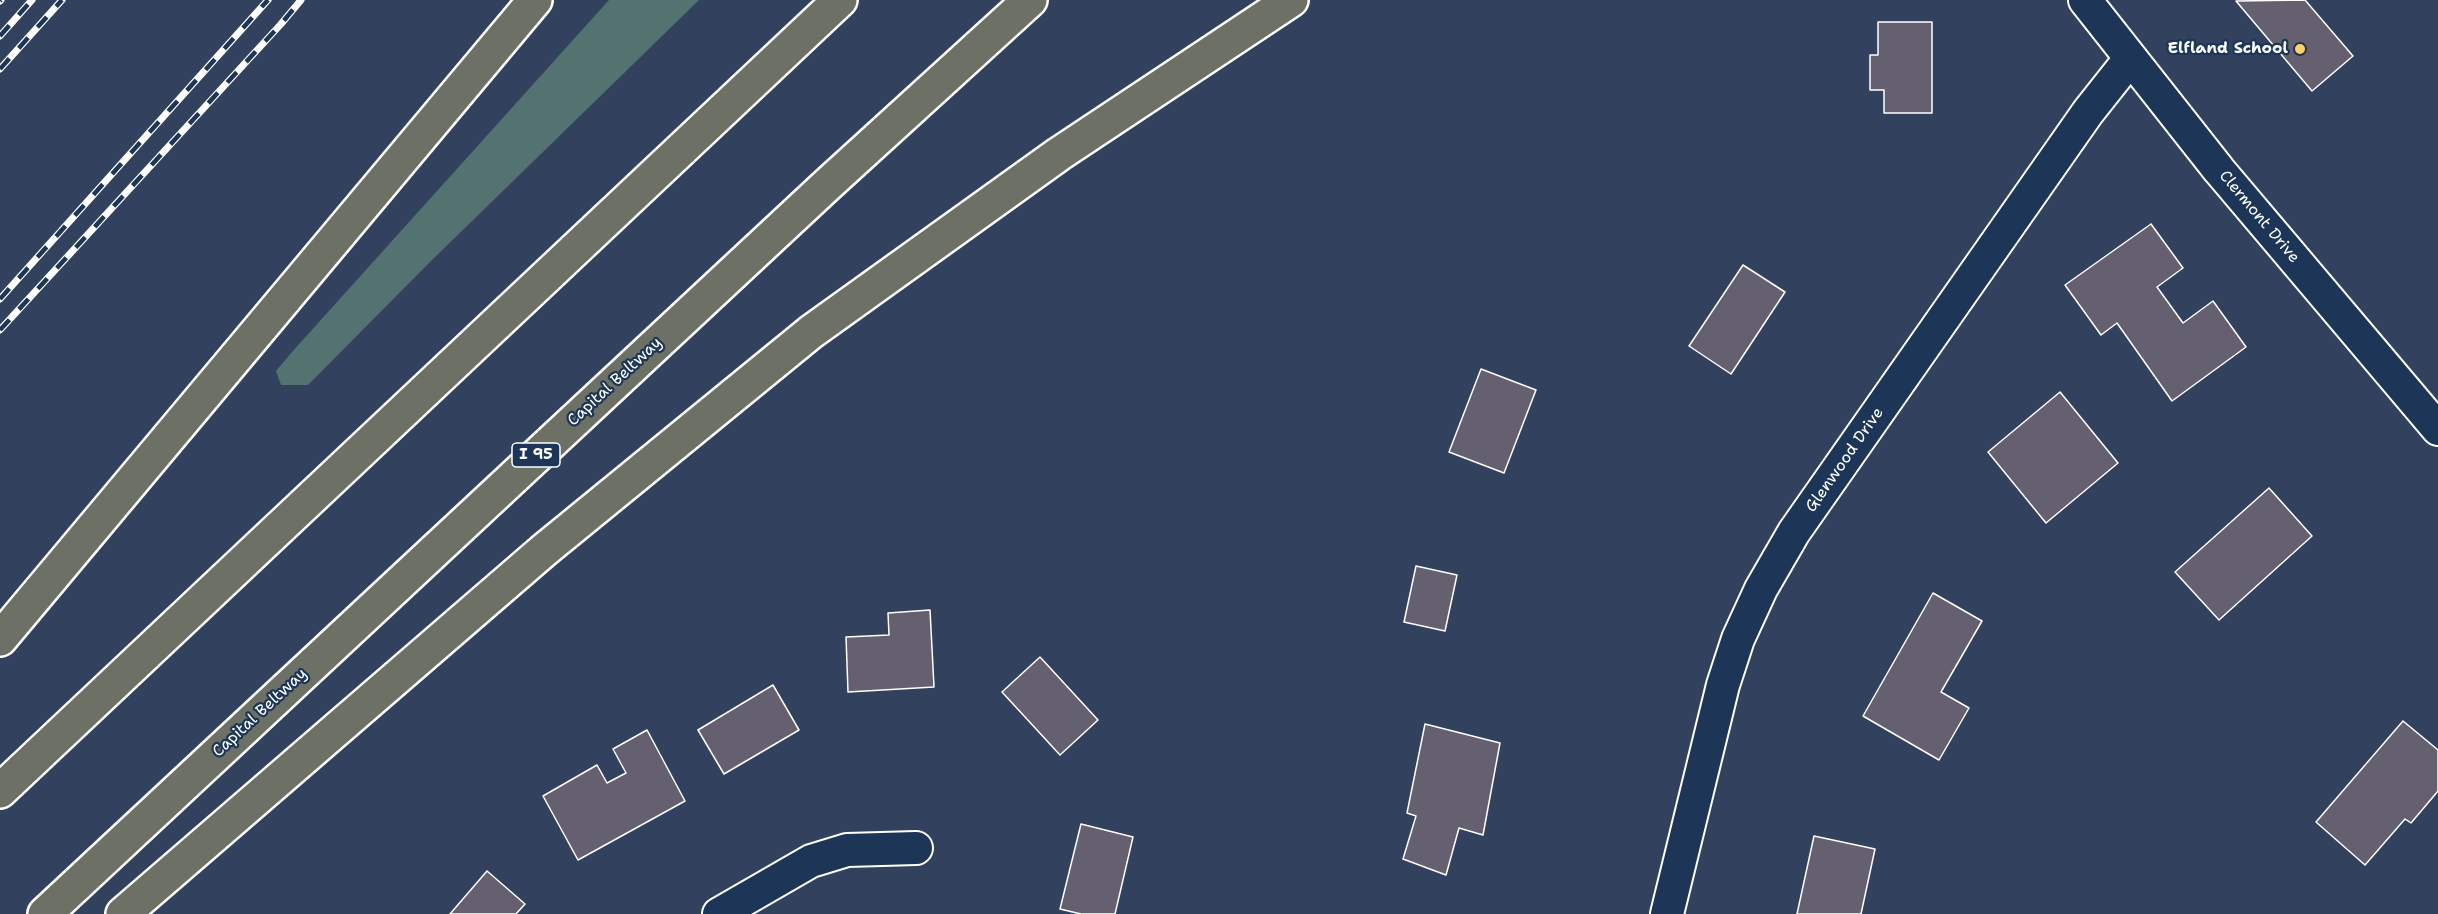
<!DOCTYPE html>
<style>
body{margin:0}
canvas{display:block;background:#32425e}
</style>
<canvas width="2438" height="914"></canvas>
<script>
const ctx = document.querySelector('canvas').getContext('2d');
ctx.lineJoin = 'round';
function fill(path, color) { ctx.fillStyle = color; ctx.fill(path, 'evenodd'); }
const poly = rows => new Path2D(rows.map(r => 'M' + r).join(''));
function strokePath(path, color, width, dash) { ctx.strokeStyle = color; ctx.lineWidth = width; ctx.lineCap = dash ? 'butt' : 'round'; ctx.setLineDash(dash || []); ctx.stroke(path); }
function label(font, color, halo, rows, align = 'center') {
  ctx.font = font + ' "Shantell Sans",sans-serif'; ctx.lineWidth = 4.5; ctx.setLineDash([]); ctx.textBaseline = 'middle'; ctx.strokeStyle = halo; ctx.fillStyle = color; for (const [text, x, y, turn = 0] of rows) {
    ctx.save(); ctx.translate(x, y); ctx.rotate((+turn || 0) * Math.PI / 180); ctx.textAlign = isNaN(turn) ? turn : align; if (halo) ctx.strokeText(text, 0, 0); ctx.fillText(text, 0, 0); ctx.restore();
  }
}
const green = poly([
 [609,0,699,0,431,261,308,385,281,385,276,371,292,352]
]);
const building = poly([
 [2305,0,2353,56,2312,91,2236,1,2305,0],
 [1878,22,1932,22,1932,113,1884,113,1884,90,1870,90,1870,55,1878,55,1878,22],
 [2151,224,2183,268,2157,287,2183,323,2213,301,2246,347,2172,401,2117,323,2101,335,2065,285,2151,224],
 [1743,265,1785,292,1731,374,1689,346,1743,265],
 [1481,369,1536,390,1504,473,1449,452,1481,369],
 [2060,392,2118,463,2046,523,1988,452,2060,392],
 [2269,488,2312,536,2219,620,2175,572,2269,488],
 [1416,566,1457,575,1445,631,1404,622,1416,566],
 [1933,593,1982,621,1941,692,1969,708,1939,760,1863,716,1933,593],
 [930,610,934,687,848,692,846,637,889,635,888,613,930,610],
 [1040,657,1098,720,1060,755,1002,692,1040,657],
 [773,685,799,730,724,774,698,730,773,685],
 [2403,721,2438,750,2438,791,2411,823,2405,819,2365,865,2316,822,2403,721],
 [1425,724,1500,743,1483,835,1459,828,1446,875,1403,859,1416,816,1407,813,1425,724],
 [647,730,685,801,578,860,543,796,597,765,607,783,626,773,613,749,647,730],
 [1081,824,1133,837,1115,914,1081,914,1060,909,1081,824],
 [1814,836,1875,849,1861,914,1797,914,1814,836],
 [487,871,525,904,516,914,450,914,487,871]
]);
const street = poly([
 [2085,0,2219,170,2438,429],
 [719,914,811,861,847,850,916,848],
 [1667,914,1723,685,1738,639,1761,589,1794,532,2088,112,2130,59]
]);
const highway = poly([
 [0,639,535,0],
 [0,791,840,0],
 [45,914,827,185,1030,0],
 [123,914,543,551,811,332,1059,154,1291,0]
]);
const rail = poly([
 [0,1,1,0],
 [0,36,32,0],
 [0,69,62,0],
 [0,299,268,0],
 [0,330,281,24,301,0]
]);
const markers = [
 [2300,49,6,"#ffd166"]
];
const shields = [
 [536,455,48]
];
const shieldNames = [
 ["I 95",536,455]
];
const poiNames = [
 ["Elfland School",2288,49]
];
const streetNames = [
 ["Clermont Drive",2259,217,50],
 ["Capital Beltway",615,382,-43],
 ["Glenwood Drive",1845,460,-55],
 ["Capital Beltway",260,713,-43]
];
fill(green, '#547270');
fill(building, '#646070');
strokePath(building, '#fff', 1.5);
strokePath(street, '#fff', 36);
strokePath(highway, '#fff', 38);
strokePath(street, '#1d3557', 32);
strokePath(highway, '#6c7065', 33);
strokePath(rail, '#fff', 7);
strokePath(rail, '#1d3557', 4.5, [14]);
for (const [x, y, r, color] of markers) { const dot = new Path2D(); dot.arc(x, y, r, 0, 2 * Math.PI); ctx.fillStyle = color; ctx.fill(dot); strokePath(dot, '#1d3557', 2); }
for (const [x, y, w] of shields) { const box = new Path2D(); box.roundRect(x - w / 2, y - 12, w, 24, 4.5); ctx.fillStyle = '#1d3557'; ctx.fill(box); strokePath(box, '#fff', 1.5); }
label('bold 15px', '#fff', null, shieldNames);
label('bold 16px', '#fff', '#1d3557', poiNames, 'right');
label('16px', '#fff', '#1d3557', streetNames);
</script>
